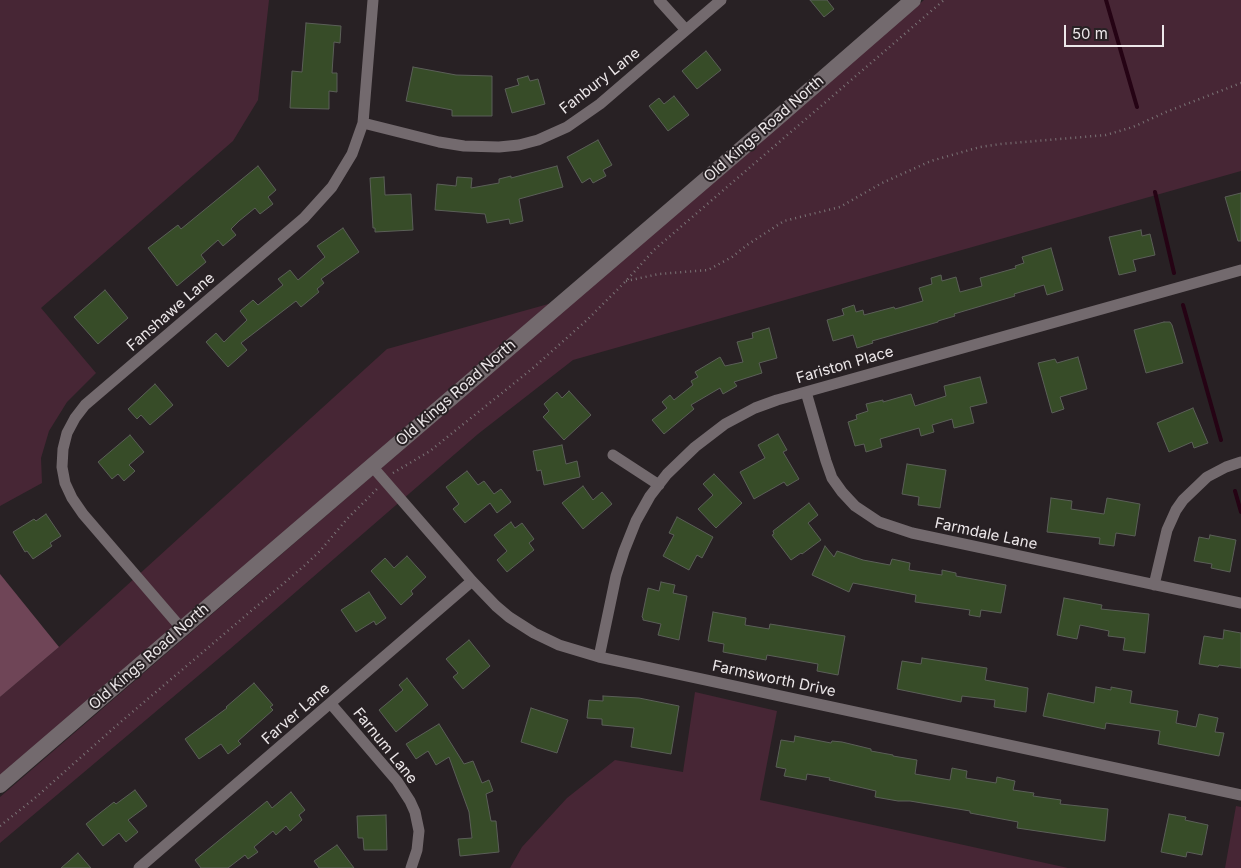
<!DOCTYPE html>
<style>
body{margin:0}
#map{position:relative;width:1241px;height:868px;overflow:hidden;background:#282124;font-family:Inter,sans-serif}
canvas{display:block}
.scale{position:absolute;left:1064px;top:25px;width:100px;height:22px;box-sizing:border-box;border:2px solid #ece7e9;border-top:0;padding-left:6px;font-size:15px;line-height:18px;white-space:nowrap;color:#ece7e9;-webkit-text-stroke:4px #282124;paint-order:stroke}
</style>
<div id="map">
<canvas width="1241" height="868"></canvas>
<div class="scale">50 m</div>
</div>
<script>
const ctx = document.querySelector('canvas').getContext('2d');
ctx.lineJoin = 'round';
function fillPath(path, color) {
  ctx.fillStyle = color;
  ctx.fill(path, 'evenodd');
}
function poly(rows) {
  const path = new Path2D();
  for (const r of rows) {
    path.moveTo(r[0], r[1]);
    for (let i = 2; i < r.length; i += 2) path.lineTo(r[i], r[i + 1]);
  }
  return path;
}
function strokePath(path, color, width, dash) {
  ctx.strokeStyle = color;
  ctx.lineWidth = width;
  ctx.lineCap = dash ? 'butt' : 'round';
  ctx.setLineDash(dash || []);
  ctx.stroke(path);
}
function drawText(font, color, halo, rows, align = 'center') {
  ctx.font = font + ' Inter,sans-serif';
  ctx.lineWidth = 4;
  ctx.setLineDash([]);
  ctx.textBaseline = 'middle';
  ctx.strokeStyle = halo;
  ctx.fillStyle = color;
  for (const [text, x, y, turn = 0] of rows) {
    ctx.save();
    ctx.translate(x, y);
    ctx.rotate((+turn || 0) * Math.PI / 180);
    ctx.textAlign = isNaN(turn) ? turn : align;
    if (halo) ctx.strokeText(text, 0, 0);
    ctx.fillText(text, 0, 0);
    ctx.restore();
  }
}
fillPath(poly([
 [0,0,269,0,258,100,233,141,41,308,96,373,67,402,49,431,41,458,42,483,0,506],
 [924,0,1241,0,1241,171,573,360,478,434,230,649,0,843,0,797],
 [552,303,0,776,0,697,59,647,387,349],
 [695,692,777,711,760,800,1068,868,510,868,522,847,567,798,615,760,683,772],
 [1236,806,1241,807,1241,868,1225,868]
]), '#472635');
fillPath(poly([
 [0,574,59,647,0,697]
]), '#6f4557');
strokePath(poly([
 [1106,0,1137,107],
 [1155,192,1174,273],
 [1183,305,1221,440],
 [1235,491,1241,512]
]), '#250314', 4);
const building = poly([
 [810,0,827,0,834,9,824,17,810,0],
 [306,23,341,26,340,43,334,42,332,73,337,73,337,92,329,91,329,109,290,108,292,71,302,72,306,23],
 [706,51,721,70,697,89,682,71,706,51],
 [413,67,456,75,492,76,492,116,452,116,452,110,406,101,413,67],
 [528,76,530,81,538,79,545,104,512,113,505,89,519,85,517,79,528,76],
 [674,96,689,115,668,131,649,106,659,98,664,104,674,96],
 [598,140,612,165,603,170,606,176,593,183,590,178,582,183,567,157,598,140],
 [258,166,276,190,268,197,273,204,260,214,255,208,239,221,231,229,236,235,223,246,218,240,201,255,206,262,177,286,148,248,178,225,181,229,258,166],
 [557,166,563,187,519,199,523,221,510,224,509,219,487,223,485,214,435,210,437,184,456,186,457,177,472,178,471,188,499,183,499,179,511,176,511,178,557,166],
 [384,177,385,195,411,194,413,230,375,232,375,228,373,228,370,178,384,177],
 [1241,193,1241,241,1238,241,1225,197,1241,193],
 [343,228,359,252,321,279,324,283,317,289,319,292,301,307,296,301,241,343,247,350,228,367,206,342,216,333,224,342,247,320,240,311,253,300,258,305,283,285,278,279,290,270,298,280,325,257,317,246,343,228],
 [1141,230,1142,236,1150,234,1155,255,1133,260,1136,271,1119,275,1109,237,1141,230],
 [1051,248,1063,290,1047,295,1044,285,1014,294,1015,296,954,314,955,316,938,321,938,322,872,341,873,343,857,348,853,335,833,341,827,320,844,315,842,309,854,305,856,312,863,310,864,315,894,307,895,309,923,301,919,288,932,284,931,278,941,275,942,281,956,277,960,292,982,286,980,278,1016,268,1015,266,1024,263,1022,257,1051,248],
 [105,290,128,318,98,344,74,317,105,290],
 [1164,322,1170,322,1172,325,1183,363,1146,373,1134,330,1164,322],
 [769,328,777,358,759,363,762,373,734,382,737,386,723,394,720,388,691,405,694,409,664,434,652,420,667,408,662,402,670,395,674,400,693,385,691,381,698,377,695,372,720,357,725,366,743,362,737,342,753,338,752,333,769,328],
 [1078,357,1087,389,1060,397,1064,409,1052,413,1038,363,1055,359,1057,363,1078,357],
 [980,377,987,403,970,407,974,423,954,428,952,419,932,425,934,432,921,436,919,428,880,439,882,447,866,452,864,444,855,446,848,422,857,419,856,415,868,411,866,404,883,400,883,402,911,394,915,406,946,396,944,386,980,377],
 [155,384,173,405,150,425,141,415,137,419,128,409,155,384],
 [569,391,591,415,564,440,543,417,549,411,544,404,557,392,562,398,569,391],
 [1193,408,1208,443,1194,448,1192,442,1169,452,1157,423,1193,408],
 [778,434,787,450,783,452,799,479,787,486,784,482,754,499,740,472,765,458,758,445,778,434],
 [130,435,144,452,129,465,135,471,124,481,118,474,112,479,98,462,130,435],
 [562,445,566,464,577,461,580,477,544,485,541,470,537,471,533,451,562,445],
 [907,464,946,470,940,508,918,505,919,497,902,494,907,464],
 [467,471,478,485,484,481,494,494,501,489,511,502,497,513,490,503,465,523,453,509,459,504,446,487,467,471],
 [714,474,742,503,716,528,698,509,713,495,703,484,714,474],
 [583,486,593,500,602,492,612,504,583,529,562,503,583,486],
 [1051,498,1072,501,1071,509,1104,514,1107,498,1140,504,1135,536,1116,533,1114,546,1099,544,1100,538,1047,532,1051,498],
 [809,503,818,515,808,523,821,540,802,554,801,553,791,560,772,535,774,534,773,531,809,503],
 [46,514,61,536,50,543,52,546,33,559,27,551,25,552,13,532,34,519,36,521,46,514],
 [677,517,713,537,702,558,697,555,689,570,663,556,674,535,669,533,677,517],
 [511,522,515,528,522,523,534,539,529,543,534,550,507,572,497,560,507,551,494,535,511,522],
 [1210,535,1236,540,1230,572,1211,568,1212,564,1194,561,1199,537,1209,539,1210,535],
 [825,546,834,557,837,551,863,560,890,565,892,559,910,563,909,570,942,575,942,570,956,573,956,576,1006,585,1001,613,981,610,980,617,969,615,970,610,915,602,916,595,853,583,849,592,812,575,825,546],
 [407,556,426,577,411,591,413,594,401,605,371,571,385,558,394,568,407,556],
 [661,582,675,585,673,593,687,596,679,640,658,635,661,624,643,620,643,618,642,617,648,588,659,591,661,582],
 [369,592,386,618,376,625,374,621,356,632,341,610,369,592],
 [1064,598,1102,605,1101,609,1149,614,1145,653,1123,650,1125,638,1108,636,1109,631,1080,625,1077,639,1057,635,1064,598],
 [713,612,746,618,745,625,769,629,770,624,845,636,838,675,817,671,818,664,767,655,766,660,723,652,724,644,708,641,713,612],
 [1224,630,1241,633,1241,668,1219,665,1218,667,1199,664,1204,636,1223,639,1224,630],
 [469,640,490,666,463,689,453,677,458,673,446,659,469,640],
 [922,658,987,668,985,680,1028,688,1026,712,994,707,995,700,962,696,961,702,897,689,902,661,921,664,922,658],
 [407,678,428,705,396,732,379,710,403,690,399,685,407,678],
 [254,683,273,705,270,707,273,710,238,741,241,744,228,754,221,744,199,759,185,739,227,708,226,707,254,683],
 [1096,687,1111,690,1111,687,1132,691,1130,703,1178,711,1176,723,1196,727,1199,714,1218,718,1215,732,1224,733,1219,756,1158,744,1160,731,1106,723,1105,729,1043,716,1048,693,1094,703,1096,687],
 [603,696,639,698,679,706,671,754,631,747,634,728,602,725,602,719,587,718,589,700,603,701,603,696],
 [531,708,568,720,557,753,521,742,531,708],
 [439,724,464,764,473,761,482,783,489,780,493,791,486,794,491,821,496,821,499,852,460,856,458,839,472,838,469,812,449,757,436,765,428,751,416,759,406,744,439,724],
 [795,736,831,743,832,741,842,742,871,749,871,751,893,755,893,756,917,760,915,774,950,780,952,768,967,771,966,778,996,783,997,777,1015,781,1013,790,1034,793,1033,796,1061,800,1060,804,1108,809,1105,841,1017,828,1018,822,970,813,970,811,910,801,898,801,875,797,876,791,829,780,830,778,807,774,806,780,784,776,786,769,776,767,781,740,794,742,795,736],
 [135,790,147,806,128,820,138,832,126,842,119,833,103,846,86,824,114,802,116,804,135,790],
 [291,792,305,810,299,815,302,820,290,831,286,826,276,835,273,831,254,847,258,852,248,859,245,855,228,868,201,868,195,860,267,801,272,808,291,792],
 [1169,814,1186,817,1185,820,1208,825,1202,855,1187,852,1186,857,1161,852,1169,814],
 [386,815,387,850,364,850,363,838,358,838,357,816,386,815],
 [337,845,354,868,319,868,314,861,337,845],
 [78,853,91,868,61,868,78,853]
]);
fillPath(building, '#374c28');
strokePath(building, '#5b5f58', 1);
strokePath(poly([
 [626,281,659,274,708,270,732,257,747,245,784,221,840,207,882,183,931,161,980,147,1001,144,1106,135,1133,127,1166,112,1241,83],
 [393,473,430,451,533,368,587,320,626,281,654,250,944,0],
 [0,826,35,798,116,726,304,566,320,551,347,519,377,489]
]), '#7b7577', 2.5, [1, 4]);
strokePath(poly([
 [659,0,686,30],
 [363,123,439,142,464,146,499,147,519,145,538,140,567,127,600,104,721,0],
 [806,392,826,461,832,478,842,492,855,506,879,522,912,533,1241,603],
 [613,455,659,485],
 [371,465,472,581,496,606,509,617,534,633,559,645,599,657,1241,795],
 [1154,585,1167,530,1176,510,1183,500,1207,477,1226,467,1241,462],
 [182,629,83,514,72,498,65,483,62,467,63,449,67,433,75,418,85,405,304,218,332,187,352,154,363,123,373,0],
 [599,657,616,576,624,551,636,521,650,496,667,474,695,447,725,424,755,408,777,400,1241,270],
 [331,704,397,781,410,801,415,812,419,831,417,850,411,868],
 [139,868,472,581]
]), '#736a6e', 11);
strokePath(poly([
 [0,785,774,121,913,0]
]), '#736a6e', 16);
drawText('15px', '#ece7e9', '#282124', [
 ["Fanbury Lane",600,81,-38],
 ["Old Kings Road North",764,129,-41],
 ["Fanshawe Lane",171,312,-41],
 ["Fariston Place",845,365,-16],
 ["Old Kings Road North",456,393,-41],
 ["Farmdale Lane",986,534,12],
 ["Old Kings Road North",149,657,-41],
 ["Farmsworth Drive",774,679,12],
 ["Farver Lane",296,714,-41],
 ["Farnum Lane",385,746,51]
]);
</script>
